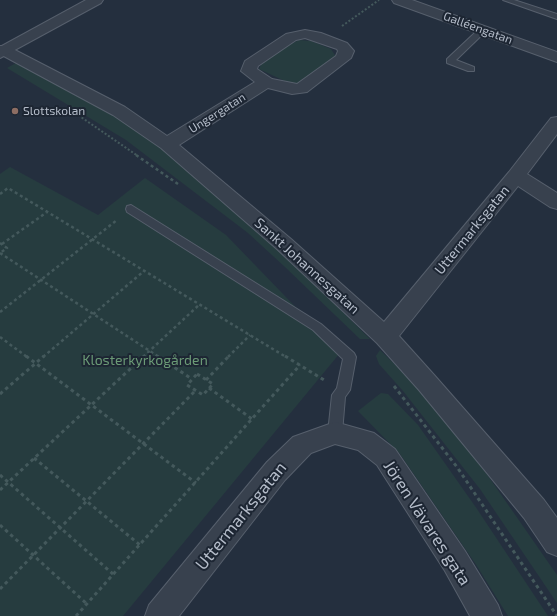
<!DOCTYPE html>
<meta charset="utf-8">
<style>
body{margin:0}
canvas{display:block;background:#242f3e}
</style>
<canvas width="557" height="616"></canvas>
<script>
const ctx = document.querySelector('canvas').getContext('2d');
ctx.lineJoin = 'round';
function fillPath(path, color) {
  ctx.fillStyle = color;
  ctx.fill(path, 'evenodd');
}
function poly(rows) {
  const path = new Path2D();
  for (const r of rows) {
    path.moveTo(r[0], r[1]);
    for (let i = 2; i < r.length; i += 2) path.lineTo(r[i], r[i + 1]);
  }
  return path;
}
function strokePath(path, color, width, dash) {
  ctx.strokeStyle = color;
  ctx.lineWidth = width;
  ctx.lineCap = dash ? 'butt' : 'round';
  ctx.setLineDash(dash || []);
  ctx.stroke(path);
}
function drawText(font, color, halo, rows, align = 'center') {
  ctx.font = font + ' "Exo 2",sans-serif';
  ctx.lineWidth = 4;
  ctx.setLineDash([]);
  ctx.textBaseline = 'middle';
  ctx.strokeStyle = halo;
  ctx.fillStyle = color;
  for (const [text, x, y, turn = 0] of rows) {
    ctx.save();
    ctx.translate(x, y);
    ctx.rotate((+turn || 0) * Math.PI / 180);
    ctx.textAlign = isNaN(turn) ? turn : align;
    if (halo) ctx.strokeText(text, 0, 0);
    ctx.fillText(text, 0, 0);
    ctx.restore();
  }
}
fillPath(poly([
 [299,40,311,41,331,49,336,57,301,83,291,84,259,69,262,63,283,48],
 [16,63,86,99,117,117,168,153,279,249,370,339,360,339,285,267,248,233,126,140,7,68],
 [10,167,98,215,145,178,226,235,340,353,123,616,0,616,0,174],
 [380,350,415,384,479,463,557,575,557,603,480,489,403,391,379,364,376,356],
 [381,393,388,394,418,425,477,509,548,616,508,616,475,563,400,454,358,411]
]), '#263c3f');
const service = poly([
 [503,0,514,0,557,14,557,19,503,0],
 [480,28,487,30,456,60,474,67,474,71,468,71,447,63,447,59,480,28],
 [131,205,321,324,354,353,356,357,350,390,345,397,342,433,340,437,335,439,330,437,328,433,332,395,337,388,343,359,313,330,127,212,126,209,127,206,131,205]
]);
const minor = poly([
 [392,0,412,0,557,52,557,62,394,3,392,0],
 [305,30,321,33,347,43,354,51,351,58,307,92,292,94,268,88,179,145,291,239,384,322,509,172,551,118,557,117,557,134,527,174,557,193,557,209,550,207,518,186,399,336,435,376,544,500,557,518,557,556,547,552,524,518,419,390,377,343,277,249,161,148,113,115,0,54,0,46,9,47,125,107,167,136,255,82,241,71,245,61,286,34,305,30],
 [305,38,337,49,338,51,336,56,297,84,272,79,257,69,258,66,296,40,305,38],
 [335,422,374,433,395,449,465,551,498,605,502,616,470,616,445,571,377,465,358,450,335,444,311,453,285,480,179,616,145,616,149,605,267,462,293,437,335,422]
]);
const tertiary = poly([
 [86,0,103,0,101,3,0,58,0,47,86,0]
]);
strokePath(service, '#565f6c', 2);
strokePath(minor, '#565f6c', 2);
strokePath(tertiary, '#565f6c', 2);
strokePath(poly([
 [342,26,379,0],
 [75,113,138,156]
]), '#44595c', 2, [2, 2]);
strokePath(poly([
 [136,155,178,184],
 [0,194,8,188,286,357],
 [0,243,7,248,0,253],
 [2,244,47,212],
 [0,253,159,357],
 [0,312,117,220],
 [0,337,27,357],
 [43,357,144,271],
 [143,357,200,304],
 [228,357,250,335]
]), '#44595c', 2.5, [3, 3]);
strokePath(poly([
 [26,356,196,483],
 [157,356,192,379],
 [285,356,324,380],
 [197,374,213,384,203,395,187,385,197,374],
 [206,380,229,356],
 [394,386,457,467,557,616],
 [209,388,252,419],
 [0,394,44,356],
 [34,458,140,545],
 [0,475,113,574],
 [0,490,144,356],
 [0,525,87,604],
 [0,589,196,390],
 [76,616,300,365]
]), '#44595c', 3, [3.5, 3.5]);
fillPath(service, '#38414e');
fillPath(minor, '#38414e');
fillPath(tertiary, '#38414e');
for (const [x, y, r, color] of [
 [15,111,4,"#8d6e63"]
]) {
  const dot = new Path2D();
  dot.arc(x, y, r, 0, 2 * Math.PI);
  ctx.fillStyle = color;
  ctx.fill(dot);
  strokePath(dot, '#1d2633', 1.5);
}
drawText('12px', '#b4bcc9', '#1d2633', [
 ["Galléengatan",478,28,20],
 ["Ungergatan",217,113,-32]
]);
drawText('12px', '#b4bcc9', '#1d2633', [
 ["Slottskolan",23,111]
], 'left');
drawText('14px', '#b4bcc9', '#1d2633', [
 ["Uttermarksgatan",472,230,-51],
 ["Sankt Johannesgatan",307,266,42]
]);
drawText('14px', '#6b9a76', '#1d2633', [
 ["Klosterkyrkogården",145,360]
]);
drawText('17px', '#b4bcc9', '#1d2633', [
 ["Uttermarksgatan",241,516,-51],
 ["Jören Vävares gata",427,523,57]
]);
</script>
